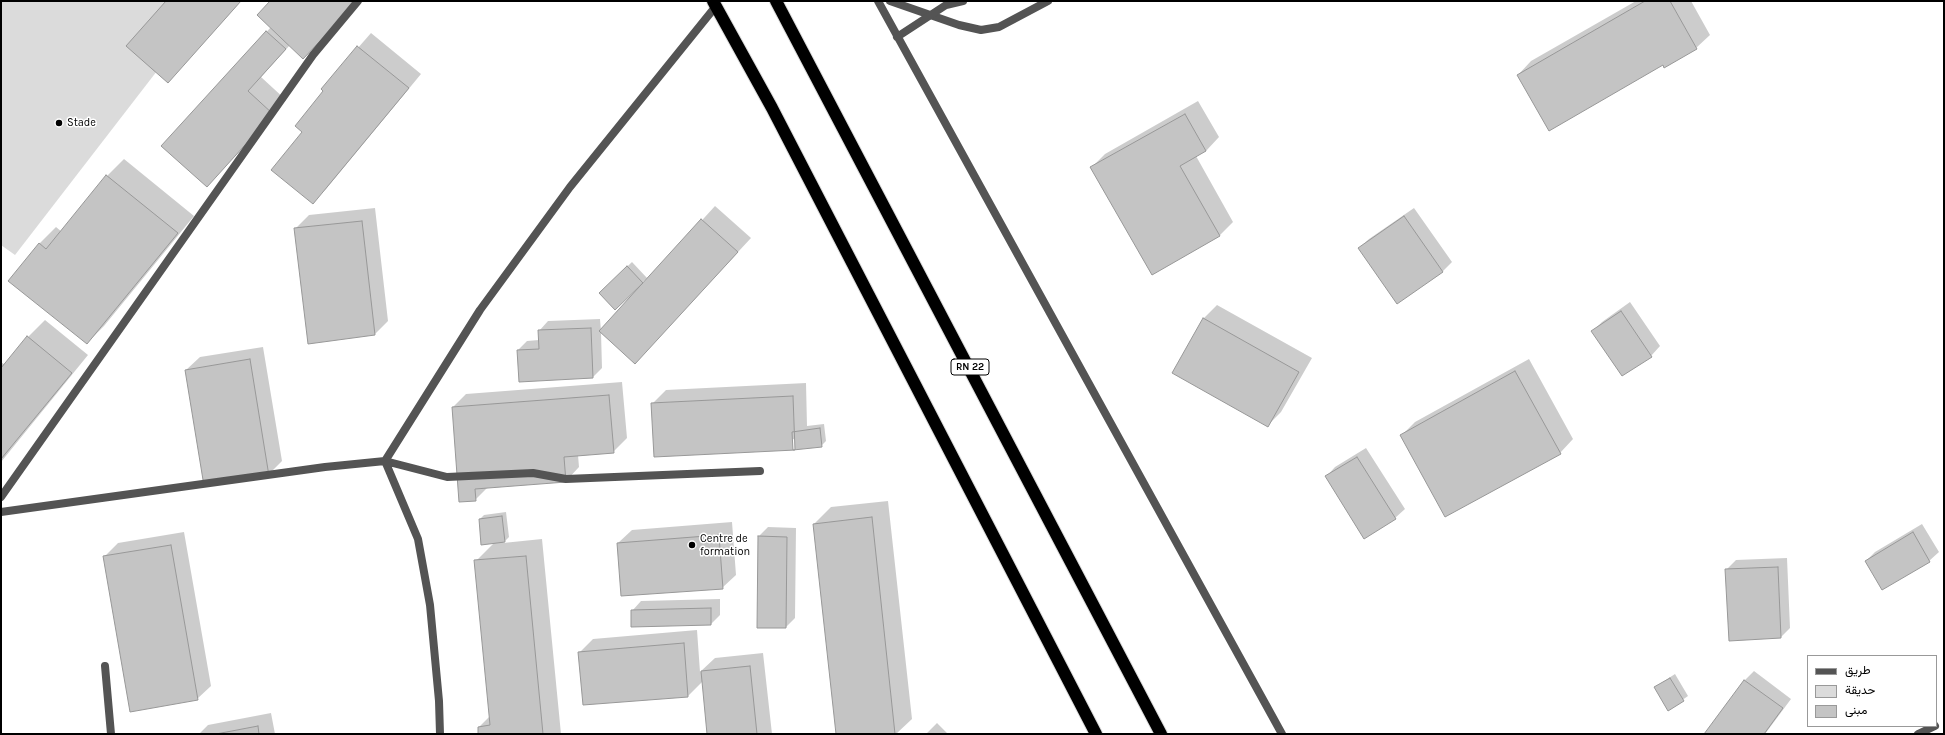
<!DOCTYPE html>
<meta charset="utf-8">
<style>
body{margin:0}
#map{position:relative;width:1945px;height:735px;overflow:hidden;background:#fff;font-family:Karla,Vazirmatn,sans-serif}
canvas{display:block}
.frame{position:absolute;inset:0;border:2px solid #000;pointer-events:none}
.legend{position:absolute;left:1807px;top:655px;width:130px;height:72px;box-sizing:border-box;background:#fff;border:1px solid #999;margin:0;padding:5px 7px;list-style:none;font-size:12px;color:#000}
.legend li{display:flex;align-items:center;gap:8px;height:20px}
.legend b{width:20px;border:1px solid #999}
</style>
<div id="map">
<canvas width="1945" height="735"></canvas>
<div class="frame"></div>
<ul class="legend">
<li><b style="height:5px;background:#545454"></b>طريق</li>
<li><b style="height:11px;background:#dbdbdb"></b>حديقة</li>
<li><b style="height:11px;background:#c4c4c4"></b>مبنى</li>
</ul>
</div>
<script>
const ctx = document.querySelector('canvas').getContext('2d');
ctx.lineJoin = 'round';
function fillPath(path, color) {
  ctx.fillStyle = color;
  ctx.fill(path, 'evenodd');
}
function poly(rows) {
  const path = new Path2D();
  for (const r of rows) {
    path.moveTo(r[0], r[1]);
    for (let i = 2; i < r.length; i += 2) path.lineTo(r[i], r[i + 1]);
  }
  return path;
}
function strokePath(path, color, width, dash) {
  ctx.strokeStyle = color;
  ctx.lineWidth = width;
  ctx.lineCap = dash ? 'butt' : 'round';
  ctx.setLineDash(dash || []);
  ctx.stroke(path);
}
function drawText(font, color, halo, rows, align = 'center') {
  ctx.font = font + ' Karla,sans-serif';
  ctx.lineWidth = 3;
  ctx.setLineDash([]);
  ctx.textBaseline = 'middle';
  ctx.strokeStyle = halo;
  ctx.fillStyle = color;
  for (const [text, x, y, turn = 0] of rows) {
    ctx.save();
    ctx.translate(x, y);
    ctx.rotate((+turn || 0) * Math.PI / 180);
    ctx.textAlign = isNaN(turn) ? turn : align;
    if (halo) ctx.strokeText(text, 0, 0);
    ctx.fillText(text, 0, 0);
    ctx.restore();
  }
}
fillPath(poly([
 [1,1,211,1,15,255,1,245]
]), '#dbdbdb');
fillPath(poly([
 [167,1,241,1,168,82],
 [272,1,290,45,261,77,286,100,220,172,163,146,271,27],
 [1636,1,1691,1,1710,35,1696,48,1664,64,1518,75,1531,61],
 [371,33,421,74,326,189,312,202,325,91,322,89],
 [1198,101,1219,137,1206,151,1196,156,1233,222,1219,236,1092,167,1105,154],
 [124,159,194,216,104,326,87,343,39,244,56,227,62,232,107,176],
 [715,206,751,238,635,363,601,332,602,368,593,377,518,350,527,341,539,340,539,331,548,321,600,319,601,331],
 [375,208,388,321,375,334,309,343,295,229,309,215],
 [1414,208,1452,262,1443,271,1397,303,1359,248,1369,239],
 [632,262,647,278,615,308,600,293],
 [1630,302,1660,346,1651,356,1622,375,1593,331,1602,322],
 [1217,305,1312,358,1281,412,1268,425,1203,319],
 [45,320,88,355,1,462,1,362,5,365,28,337],
 [263,347,282,461,268,475,186,370,200,357],
 [1529,359,1573,439,1560,453,1402,435,1415,422],
 [622,382,627,438,613,452,578,455,579,467,566,481,488,487,475,500,453,407,466,394],
 [806,383,807,426,824,424,826,441,821,446,652,404,666,390],
 [1366,448,1405,509,1395,518,1326,477,1335,467],
 [888,501,912,719,896,734,837,734,814,524,831,507],
 [506,512,509,537,503,543,542,539,561,734,479,734,479,727,490,716,476,561,494,543,480,519,484,515],
 [732,522,736,575,722,588,618,543,632,530],
 [1922,524,1939,552,1929,561,1866,561,1875,552],
 [768,527,796,528,795,618,786,627,759,536],
 [184,532,211,686,197,699,104,557,118,543],
 [1787,558,1790,628,1781,637,1726,570,1736,560],
 [720,599,720,615,711,624,632,611,641,601],
 [697,630,700,672,715,658,763,653,772,734,708,734,703,681,688,696,579,653,593,639],
 [1754,671,1791,699,1765,734,1705,734,1745,680],
 [1675,674,1688,696,1668,710,1655,687],
 [271,713,275,734,199,734,208,725],
 [937,723,948,734,926,734]
]), '#0003');
const building = poly([
 [166,1,241,1,168,83,126,46,166,1],
 [270,1,354,1,356,3,303,59,257,15,270,1],
 [1645,1,1670,1,1697,49,1664,68,1663,65,1549,131,1517,75,1645,1],
 [266,31,286,49,248,91,273,114,207,187,161,146,266,31],
 [357,46,409,88,313,204,271,170,302,132,295,126,323,91,321,89,357,46],
 [1185,114,1206,151,1180,166,1220,236,1152,275,1090,167,1185,114],
 [106,175,178,233,87,344,8,281,39,243,46,249,106,175],
 [1404,216,1443,272,1397,304,1358,248,1404,216],
 [701,219,738,252,635,364,599,331,701,219],
 [362,221,375,335,308,344,294,228,362,221],
 [627,266,643,283,615,310,599,293,627,266],
 [1621,311,1652,357,1622,376,1591,331,1621,311],
 [1203,318,1299,372,1268,427,1172,373,1203,318],
 [591,328,593,378,519,382,517,350,539,349,538,330,591,328],
 [27,336,72,373,1,459,1,368,27,336],
 [250,359,269,476,204,486,185,370,250,359],
 [1515,371,1561,454,1445,517,1400,435,1515,371],
 [609,395,614,453,564,457,566,482,475,489,476,501,459,502,452,407,609,395],
 [793,396,795,450,654,457,651,403,793,396],
 [820,428,822,447,793,450,792,432,820,428],
 [1357,457,1396,519,1364,539,1325,476,1357,457],
 [502,516,505,542,481,545,479,519,502,516],
 [872,517,895,734,836,734,813,524,872,517],
 [1913,532,1930,562,1882,590,1865,561,1913,532],
 [719,535,723,589,621,596,617,543,719,535],
 [758,536,787,537,786,628,757,628,758,536],
 [171,545,198,700,130,712,103,556,171,545],
 [526,556,543,734,478,734,478,727,490,725,474,560,526,556],
 [1778,567,1781,638,1729,641,1725,569,1778,567],
 [711,608,711,625,631,627,631,610,711,608],
 [684,643,688,697,583,705,578,652,684,643],
 [750,666,757,734,707,734,701,671,750,666],
 [1670,678,1684,701,1668,711,1654,687,1670,678],
 [1744,680,1783,708,1764,734,1704,734,1744,680],
 [258,726,259,734,216,734,258,726]
]);
fillPath(building, '#c4c4c4');
strokePath(building, '#989898', 1);
const highway = poly([
 [713,1,772,108,1096,734],
 [776,1,1161,734]
]);
strokePath(highway, '#dbdbdb', 14);
strokePath(poly([
 [890,1,959,25,981,30,999,27,1048,1]
]), '#545454', 8);
strokePath(poly([
 [878,1,1282,734],
 [716,6,570,187,480,310,385,461,447,477,533,473,566,479,760,471],
 [897,37,946,5,963,1],
 [1,497,313,55,358,1],
 [1,512,325,467,385,461,418,539,430,605,439,701,440,734],
 [105,666,111,734],
 [1918,734,1935,726]
]), '#545454', 8);
strokePath(highway, '#000', 12);
for (const [x, y, r, color] of [
 [59,123,4,"#000"],
 [692,545,4,"#000"]
]) {
  const dot = new Path2D();
  dot.arc(x, y, r, 0, 2 * Math.PI);
  ctx.fillStyle = color;
  ctx.fill(dot);
  strokePath(dot, '#fff', 1.5);
}
for (const [x, y, w] of [
 [970,367,38]
]) {
  const box = new Path2D();
  box.roundRect(x - w / 2, y - 8, w, 16, 3);
  ctx.fillStyle = '#fff';
  ctx.fill(box);
  strokePath(box, '#000', 1);
}
drawText('bold 10px', '#000', null, [
 ["RN 22",970,367]
]);
drawText('11px', '#000', '#fff', [
 ["Stade",67,123],
 ["Centre de",700,539],
 ["formation",700,552]
], 'left');
</script>
